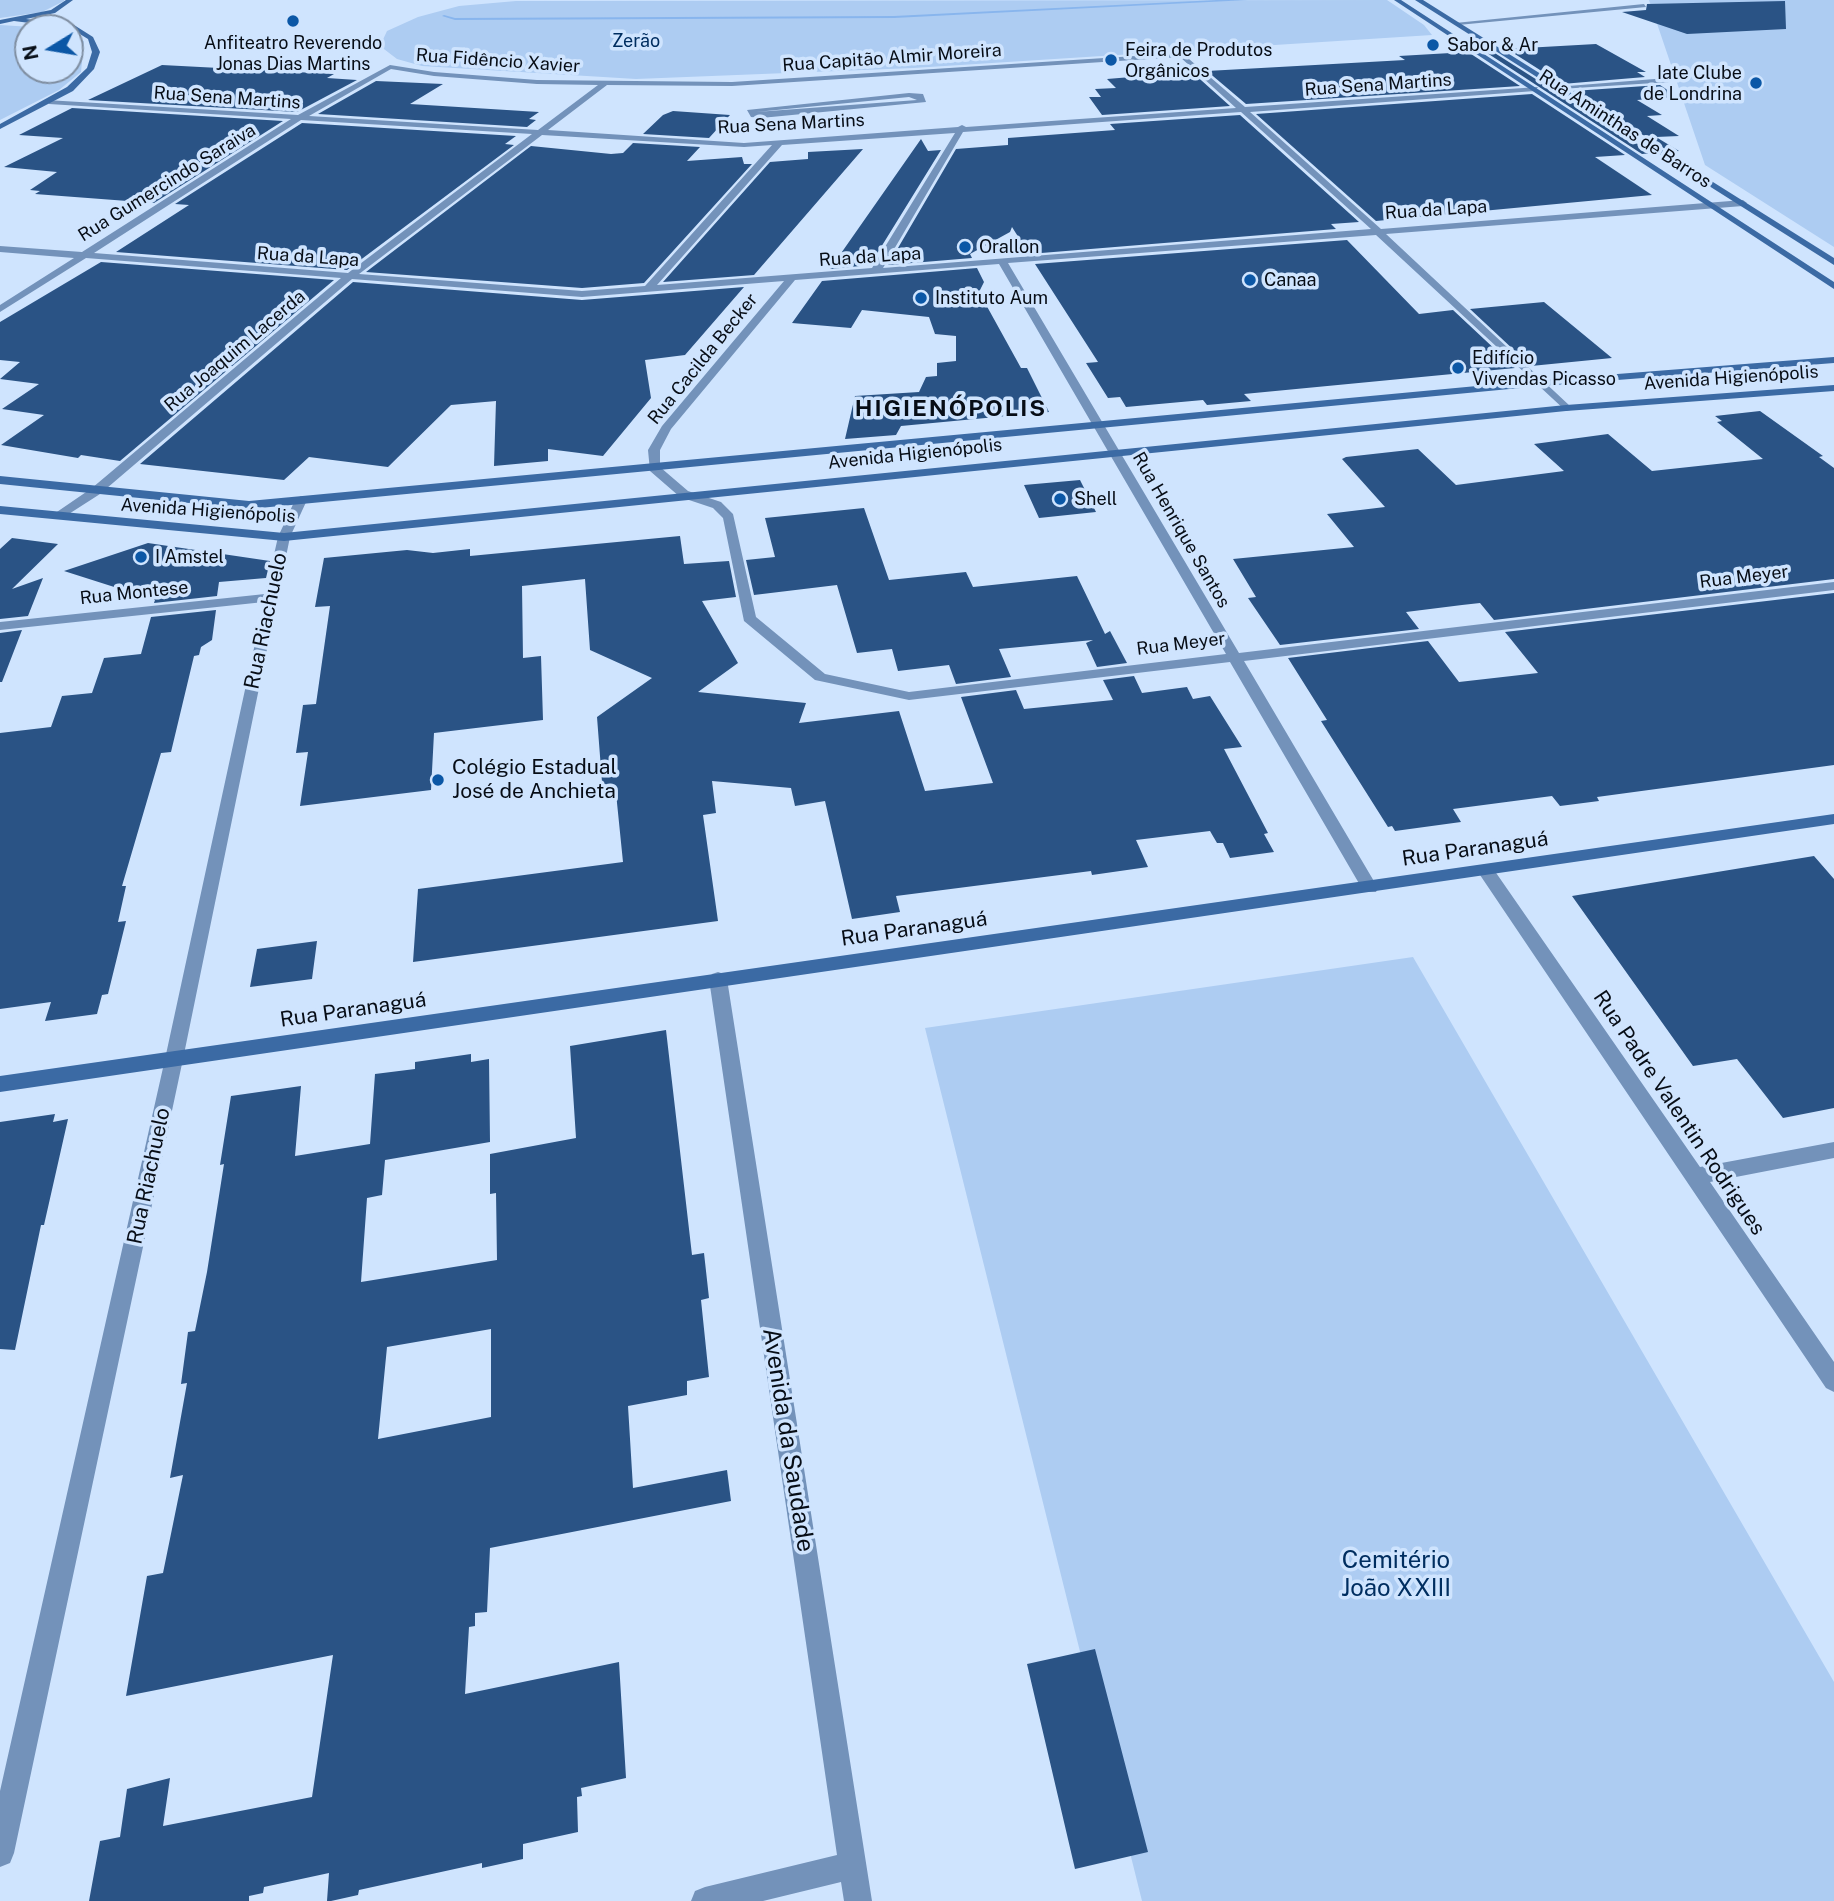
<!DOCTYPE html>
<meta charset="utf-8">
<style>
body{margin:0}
#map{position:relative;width:1834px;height:1901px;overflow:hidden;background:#cfe4fe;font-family:"Public Sans",sans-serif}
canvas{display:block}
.north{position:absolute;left:14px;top:14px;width:70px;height:70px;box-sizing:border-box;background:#cfe4fe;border:2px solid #7f8ea1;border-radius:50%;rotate:259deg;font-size:19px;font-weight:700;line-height:28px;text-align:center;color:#070d16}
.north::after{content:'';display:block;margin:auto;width:24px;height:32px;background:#0b57a6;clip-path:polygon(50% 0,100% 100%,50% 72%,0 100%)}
</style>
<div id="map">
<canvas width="1834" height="1901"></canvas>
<div class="north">N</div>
</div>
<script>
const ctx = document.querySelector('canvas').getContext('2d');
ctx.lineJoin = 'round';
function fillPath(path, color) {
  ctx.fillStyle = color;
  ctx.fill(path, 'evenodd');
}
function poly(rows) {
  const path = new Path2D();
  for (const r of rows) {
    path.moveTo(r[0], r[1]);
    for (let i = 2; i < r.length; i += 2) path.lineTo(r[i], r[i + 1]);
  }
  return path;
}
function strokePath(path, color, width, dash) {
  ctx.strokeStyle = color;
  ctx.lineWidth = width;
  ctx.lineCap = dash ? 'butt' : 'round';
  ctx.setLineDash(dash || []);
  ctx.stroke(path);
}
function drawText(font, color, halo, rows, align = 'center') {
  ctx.font = font + ' "Public Sans",sans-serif';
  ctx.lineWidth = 7;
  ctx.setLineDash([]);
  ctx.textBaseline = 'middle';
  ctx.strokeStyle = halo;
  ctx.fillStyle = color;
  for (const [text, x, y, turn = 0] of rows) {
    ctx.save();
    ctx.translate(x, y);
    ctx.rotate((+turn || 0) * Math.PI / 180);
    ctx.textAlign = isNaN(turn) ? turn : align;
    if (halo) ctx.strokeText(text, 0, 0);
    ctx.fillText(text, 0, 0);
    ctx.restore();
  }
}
fillPath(poly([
 [0,0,64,0,64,1,42,12,0,18],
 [1387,0,1424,25,1432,35,913,68,636,79,422,66,397,59,380,46,387,31,418,17,459,6,516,1],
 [1649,0,1834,0,1834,247,1705,165],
 [0,25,48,28,28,28,28,70,70,70,70,36,84,41,81,72,59,90,0,120],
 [1413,957,1834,1682,1834,1901,1142,1901,925,1028]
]), '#adccf2');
fillPath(poly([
 [1217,0,1248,0,894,18,455,20,442,16,444,15,455,18,894,16,1217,0]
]), '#88b5ed');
fillPath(poly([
 [1785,1,1786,29,1687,34,1622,12,1646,10,1647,4],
 [1596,44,1646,72,1637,72,1645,77,1562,84,1507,49],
 [1490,50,1652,153,1642,154,1484,51],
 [1468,52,1520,86,1246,104,1207,71,1405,60,1399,56],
 [162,65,334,74,327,78,357,80,297,112,88,100],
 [1192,72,1230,106,1102,115,1089,97,1101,97,1095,89,1116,88,1107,79],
 [376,81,443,84,410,104,539,112,529,119,536,120,527,127,318,114],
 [1660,85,1678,97,1637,100,1662,115,1647,116,1679,136,1656,137,1679,151,1670,152,1573,91],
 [1532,94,1625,155,1595,157,1652,195,1376,221,1256,114],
 [72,108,283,121,154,203,35,194,40,191,30,190,57,172,4,167,63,138,19,135],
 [673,111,730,115,709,138,643,134,663,115],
 [1240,115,1359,222,1331,224,1336,229,1029,254,1012,227,1010,232,970,254,972,258,888,265,956,149,1008,145,1008,138,1115,130,1110,124],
 [302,123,516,136,505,144,514,145,347,270,116,252,189,205,175,204],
 [921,139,928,151,941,150,870,265,830,269],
 [633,143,700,147,687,161,742,157,744,164,752,164,644,283,582,288,366,272,531,146,611,154,623,153],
 [863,149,754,275,663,282,770,162,808,159,808,152],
 [1347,240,1419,314,1453,310,1515,368,1244,394,1251,401,1207,405,1203,400,1126,407,1120,397,1108,398,1086,363,1098,362,1035,264],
 [101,262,334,280,120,461,81,455,78,458,1,445,44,415,2,409,39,384,0,379,20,362,0,360,0,322],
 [977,268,984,282,979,292,1021,368,1027,368,1049,412,901,426,896,435,845,439,855,396,919,392,926,377,937,376,937,363,956,361,956,336,935,334,929,317,862,310,851,328,792,323,822,281],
 [353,282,582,300,744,287,685,355,645,360,651,398,603,456,548,449,548,461,494,466,496,401,451,405,388,467,309,457,284,480,140,464],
 [1544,302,1612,358,1531,366,1470,309],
 [1760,411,1823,456,1819,457,1834,468,1834,579,1494,620,1480,603,1462,605,1406,612,1419,629,1280,645,1248,598,1256,597,1233,559,1354,547,1327,514,1385,507,1342,459,1346,457,1418,449,1456,485,1564,471,1534,444,1608,434,1652,471,1763,459,1717,422,1722,421,1715,416],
 [1080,480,1096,512,1039,518,1024,485],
 [864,508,889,580,966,572,973,587,1077,576,1105,634,1110,631,1127,663,1097,667,1086,643,1093,640,999,649,1011,677,956,684,949,665,898,671,892,649,857,653,837,585,754,595,746,560,775,557,765,518],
 [680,536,684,564,729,561,736,597,702,601,738,663,698,692,806,703,799,723,899,711,925,791,993,783,961,697,1016,690,1024,709,1113,700,1103,680,1134,676,1142,693,1187,687,1193,699,1210,696,1242,747,1224,749,1268,833,1264,834,1274,852,1230,858,1223,843,1217,843,1210,831,1136,840,1148,867,1092,875,1091,871,896,896,900,912,852,919,825,801,795,806,791,788,712,781,716,813,703,815,718,921,413,962,418,889,623,862,616,793,603,795,597,717,652,678,590,650,585,579,522,586,523,658,541,656,543,720,434,733,431,790,300,806,308,752,296,753,303,705,316,704,330,606,315,607,324,558,407,550,433,553,470,549,470,556],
 [12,538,58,544,12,589,43,578,28,616,0,619,0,549],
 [148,543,270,561,266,578,219,582,217,596,154,603,155,600,64,571],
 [1834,593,1834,765,1597,797,1599,801,1560,806,1552,796,1453,809,1461,822,1395,831,1392,826,1388,827,1321,721,1327,720,1288,658,1428,641,1459,682,1538,673,1505,632],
 [216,610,212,640,201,647,199,655,194,656,171,752,161,753,122,886,126,886,118,922,126,921,108,994,102,995,97,1014,45,1021,51,1002,0,1009,0,733,51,727,62,696,92,693,104,658,141,654,151,617],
 [22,630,2,682,0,682,0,633],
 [1814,856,1834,879,1834,1108,1783,1118,1737,1059,1693,1066,1572,896],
 [317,941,312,979,250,987,257,949],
 [666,1030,692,1255,704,1253,709,1298,701,1300,709,1377,687,1381,687,1395,628,1406,633,1488,727,1470,731,1501,490,1548,487,1612,475,1613,475,1626,469,1627,465,1694,619,1662,626,1778,581,1788,582,1796,577,1797,578,1832,523,1844,523,1859,482,1868,482,1863,359,1890,358,1895,331,1901,327,1901,329,1873,264,1887,263,1893,249,1896,249,1901,89,1901,100,1841,120,1837,127,1789,170,1778,163,1826,312,1797,333,1655,126,1696,147,1576,163,1573,183,1475,170,1478,187,1383,181,1384,188,1332,195,1331,207,1272,224,1164,220,1165,231,1096,301,1086,295,1156,370,1144,375,1074,415,1069,415,1062,471,1054,471,1062,489,1059,490,1142,385,1160,382,1195,367,1198,361,1282,497,1260,496,1193,490,1194,490,1154,576,1138,570,1046],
 [491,1329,491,1417,378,1439,387,1347],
 [55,1114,53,1122,68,1119,44,1225,41,1225,15,1350,0,1349,0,1122],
 [1095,1649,1148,1852,1075,1869,1027,1664]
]), '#2a5385');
fillPath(poly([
 [1644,4,1646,7,1458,25,1455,23,1644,4],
 [1182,53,1245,107,1538,87,1535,91,1250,112,1381,229,1743,200,1747,203,1743,206,1386,234,1570,406,1570,410,1566,411,1376,235,1008,263,1239,653,1834,582,1834,590,1244,661,1378,888,1376,892,1364,892,1230,662,909,700,815,680,744,621,723,518,713,508,680,497,650,471,648,450,662,426,784,281,582,297,352,279,100,494,61,519,51,516,92,488,341,278,86,258,0,312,0,305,74,258,0,252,0,246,82,252,291,119,49,104,46,100,298,115,390,65,434,72,537,80,732,82,1182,53],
 [1180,57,1236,108,966,127,962,125,958,127,744,143,548,130,607,85,732,86,1180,57],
 [391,69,434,76,537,84,598,85,538,130,309,116,391,69],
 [1241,112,1371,229,883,268,963,132,1241,112],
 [301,120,532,134,348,273,94,253,301,120],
 [955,133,872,268,657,285,782,145,955,133],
 [542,135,744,147,772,145,645,286,582,291,359,274,542,135],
 [999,264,1226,654,909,692,825,674,756,617,733,514,721,502,688,491,660,467,660,450,671,429,795,280,999,264],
 [1667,78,1670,82,1560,89,1556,87,1667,78],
 [909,93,923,94,926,102,761,118,751,117,747,110,909,93],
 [909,97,917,100,756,112,909,97],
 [301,496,307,500,290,537,183,1059,14,1853,10,1863,0,1867,0,1791,165,1059,264,602,0,630,0,622,265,594,278,537,295,500,301,496],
 [1486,865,1492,867,1700,1167,1834,1142,1834,1158,1710,1182,1834,1362,1834,1392,1826,1388,1480,875,1478,871,1480,867,1486,865],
 [718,972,724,974,727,979,872,1901,844,1901,841,1882,763,1901,691,1901,695,1891,705,1887,837,1855,709,979,712,974,718,972]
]), '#7392ba');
fillPath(poly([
 [66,0,73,0,55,13,26,19,74,25,93,37,100,52,94,69,73,91,0,129,0,124,67,87,87,68,92,52,88,39,70,28,14,21,0,24,0,20,51,10,66,0],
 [1394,0,1401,0,1834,282,1834,289,1394,0],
 [1415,0,1423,0,1834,258,1834,265,1415,0],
 [1834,357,1834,363,1541,386,249,509,0,484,0,476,249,501,1541,380,1834,357],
 [1834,385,1834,391,1566,411,284,541,0,514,0,506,284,533,1566,405,1834,385],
 [1834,814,1834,824,0,1092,0,1076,1834,814]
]), '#3b6aa4');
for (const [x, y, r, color] of [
 [293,21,7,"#0b57a6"],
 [1433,45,7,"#0b57a6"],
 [1111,60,7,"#0b57a6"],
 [1756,83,7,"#0b57a6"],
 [965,247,7,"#0b57a6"],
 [1250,280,7,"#0b57a6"],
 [921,298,7,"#0b57a6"],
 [1458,368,7,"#0b57a6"],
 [1060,499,7,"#0b57a6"],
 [141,557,7,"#0b57a6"],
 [438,780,7,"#0b57a6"]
]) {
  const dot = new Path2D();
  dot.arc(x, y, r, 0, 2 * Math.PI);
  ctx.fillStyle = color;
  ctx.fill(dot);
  strokePath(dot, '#cfe4fe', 2.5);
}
drawText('18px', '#002e60', '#cfe4fe', [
 ["Zerão",636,41]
]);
drawText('18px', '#070d16', '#cfe4fe', [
 ["Anfiteatro Reverendo",293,43,"center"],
 ["Jonas Dias Martins",293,64,"center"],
 ["Sabor & Ar",1447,45],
 ["Feira de Produtos",1125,50],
 ["Orgânicos",1125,71],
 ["Iate Clube",1742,73,"right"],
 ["de Londrina",1742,94,"right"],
 ["Orallon",979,247],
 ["Canaa",1264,280],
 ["Instituto Aum",935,298],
 ["Edifício",1472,358],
 ["Vivendas Picasso",1472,379],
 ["Shell",1074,499],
 ["I Amstel",155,557]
], 'left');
drawText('18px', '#070d16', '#cfe4fe', [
 ["Rua Capitão Almir Moreira",892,58,-4],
 ["Rua Fidêncio Xavier",498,61,4],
 ["Rua Sena Martins",1378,85,-4],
 ["Rua Sena Martins",227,98,4],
 ["Rua Sena Martins",791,124,-3],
 ["Rua Aminthas de Barros",1625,129,33],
 ["Rua Gumercindo Saraiva",167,183,-32],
 ["Rua da Lapa",1436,210,-4],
 ["Rua da Lapa",308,257,4],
 ["Rua da Lapa",870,257,-4],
 ["Rua Joaquim Lacerda",235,351,-40],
 ["Rua Cacilda Becker",703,359,-51],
 ["Avenida Higienópolis",1731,378,-4],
 ["Avenida Higienópolis",915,454,-6],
 ["Avenida Higienópolis",208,511,4],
 ["Rua Henrique Santos",1181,530,60],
 ["Rua Meyer",1744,577,-7],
 ["Rua Montese",134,593,-6],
 ["Rua Meyer",1181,644,-7]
]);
drawText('21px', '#070d16', '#cfe4fe', [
 ["Rua Riachuelo",266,621,-78],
 ["Rua Paranaguá",1475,849,-8],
 ["Rua Paranaguá",914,929,-8],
 ["Rua Paranaguá",353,1010,-8],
 ["Rua Padre Valentin Rodrigues",1679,1113,56],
 ["Rua Riachuelo",149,1176,-78]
]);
drawText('21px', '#070d16', '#cfe4fe', [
 ["Colégio Estadual",452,768],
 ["José de Anchieta",452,792]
], 'left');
ctx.letterSpacing = '2px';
drawText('bold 23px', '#070d16', '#cfe4fe', [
 ["HIGIENÓPOLIS",951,409]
]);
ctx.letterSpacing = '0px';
drawText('24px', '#070d16', '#cfe4fe', [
 ["Avenida da Saudade",788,1440,81]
]);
drawText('24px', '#002e60', '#cfe4fe', [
 ["Cemitério",1396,1561],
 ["João XXIII",1396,1589]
]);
</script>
